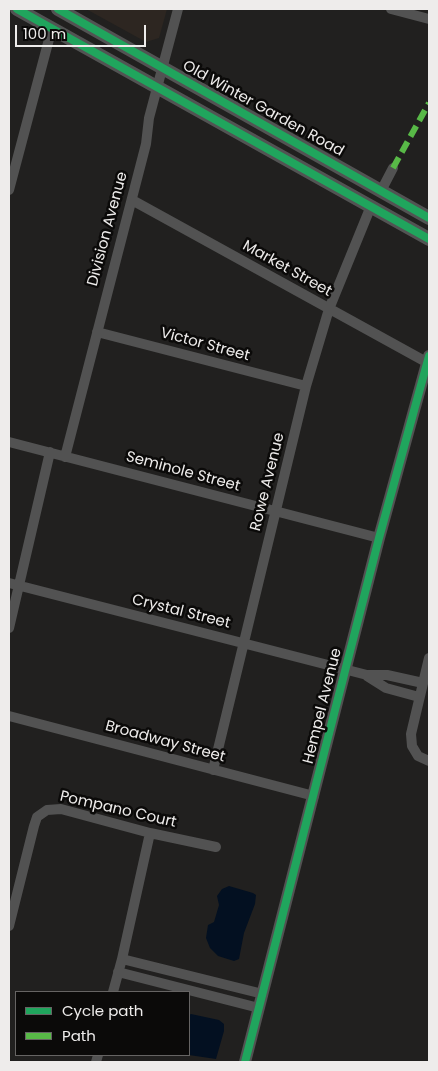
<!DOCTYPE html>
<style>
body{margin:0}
#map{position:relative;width:438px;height:1071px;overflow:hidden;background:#21201f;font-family:Poppins,sans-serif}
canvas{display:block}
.frame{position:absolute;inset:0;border:10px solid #eeeceb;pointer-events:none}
.legend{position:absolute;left:15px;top:991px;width:175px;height:65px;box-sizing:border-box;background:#0b0a09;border:1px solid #666463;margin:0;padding:6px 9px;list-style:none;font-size:15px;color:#eeeceb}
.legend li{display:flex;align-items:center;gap:10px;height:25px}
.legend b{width:25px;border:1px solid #666463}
.scale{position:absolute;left:15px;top:25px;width:131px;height:22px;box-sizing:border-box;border:2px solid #eeeceb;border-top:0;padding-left:6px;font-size:15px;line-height:18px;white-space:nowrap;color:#eeeceb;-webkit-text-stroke:4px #0b0a09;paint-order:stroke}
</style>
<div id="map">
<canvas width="438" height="1071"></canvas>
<div class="frame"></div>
<ul class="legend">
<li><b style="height:6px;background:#20a55d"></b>Cycle path</li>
<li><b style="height:6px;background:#58b947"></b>Path</li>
</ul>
<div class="scale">100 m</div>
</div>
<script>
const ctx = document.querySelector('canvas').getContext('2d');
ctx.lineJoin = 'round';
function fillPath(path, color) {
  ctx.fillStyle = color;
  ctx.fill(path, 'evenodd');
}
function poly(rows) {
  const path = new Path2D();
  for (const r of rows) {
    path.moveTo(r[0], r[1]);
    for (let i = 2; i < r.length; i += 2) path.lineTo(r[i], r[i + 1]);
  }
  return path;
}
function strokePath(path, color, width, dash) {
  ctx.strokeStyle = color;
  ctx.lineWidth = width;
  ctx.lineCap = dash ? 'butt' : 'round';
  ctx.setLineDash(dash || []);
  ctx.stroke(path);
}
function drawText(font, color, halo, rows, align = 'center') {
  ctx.font = font + ' Poppins,sans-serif';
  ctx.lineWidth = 5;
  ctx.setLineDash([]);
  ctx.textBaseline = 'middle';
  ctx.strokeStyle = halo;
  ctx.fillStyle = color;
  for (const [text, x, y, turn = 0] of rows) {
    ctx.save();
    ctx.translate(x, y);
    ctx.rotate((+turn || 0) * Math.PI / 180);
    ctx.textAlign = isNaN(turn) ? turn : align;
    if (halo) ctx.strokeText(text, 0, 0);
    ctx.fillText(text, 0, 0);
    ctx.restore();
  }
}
fillPath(poly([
 [86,9,167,9,159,38,146,42]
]), '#2d2621');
fillPath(poly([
 [229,886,253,893,256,895,255,904,244,933,239,959,234,961,218,956,210,948,206,938,208,925,214,922,219,905,217,896,222,889],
 [191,1014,219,1020,224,1024,224,1031,216,1059,189,1055,189,1015]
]), '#031021');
strokePath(poly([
 [391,9,429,19],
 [9,190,52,28],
 [381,191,393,168],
 [132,200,428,363],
 [97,332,306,386],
 [9,442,379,538],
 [65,457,146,144,149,118,178,9],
 [9,583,367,675,387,675,423,683],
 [9,628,50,452],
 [429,658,411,734,412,746,418,756,429,761],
 [367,676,386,688,419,697],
 [9,716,314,796],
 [213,770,306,386,329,309,371,206],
 [9,926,34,826,37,817,47,810,61,809,150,833,216,847],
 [122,959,263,994],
 [118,972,259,1008],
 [113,992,122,959,150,833],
 [96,1062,98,1055]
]), '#525252', 10);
strokePath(poly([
 [245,1062,379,538,429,356]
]), '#525252', 12);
strokePath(poly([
 [17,9,429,239],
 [58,9,429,218]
]), '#525353', 14);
strokePath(poly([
 [393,168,429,103]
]), '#58b947', 6, [12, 6]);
strokePath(poly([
 [17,9,429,239],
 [58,9,429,218],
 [245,1062,379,538,429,356]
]), '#20a55d', 8);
drawText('15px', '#eeeceb', '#0b0a09', [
 ["Old Winter Garden Road",263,109,29],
 ["Division Avenue",108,229,-75],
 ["Market Street",287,269,29],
 ["Victor Street",205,345,15],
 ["Seminole Street",183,472,15],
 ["Rowe Avenue",268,482,-76],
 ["Crystal Street",181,612,14],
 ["Hempel Avenue",323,706,-76],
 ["Broadway Street",165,742,15],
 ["Pompano Court",118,810,13]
]);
</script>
